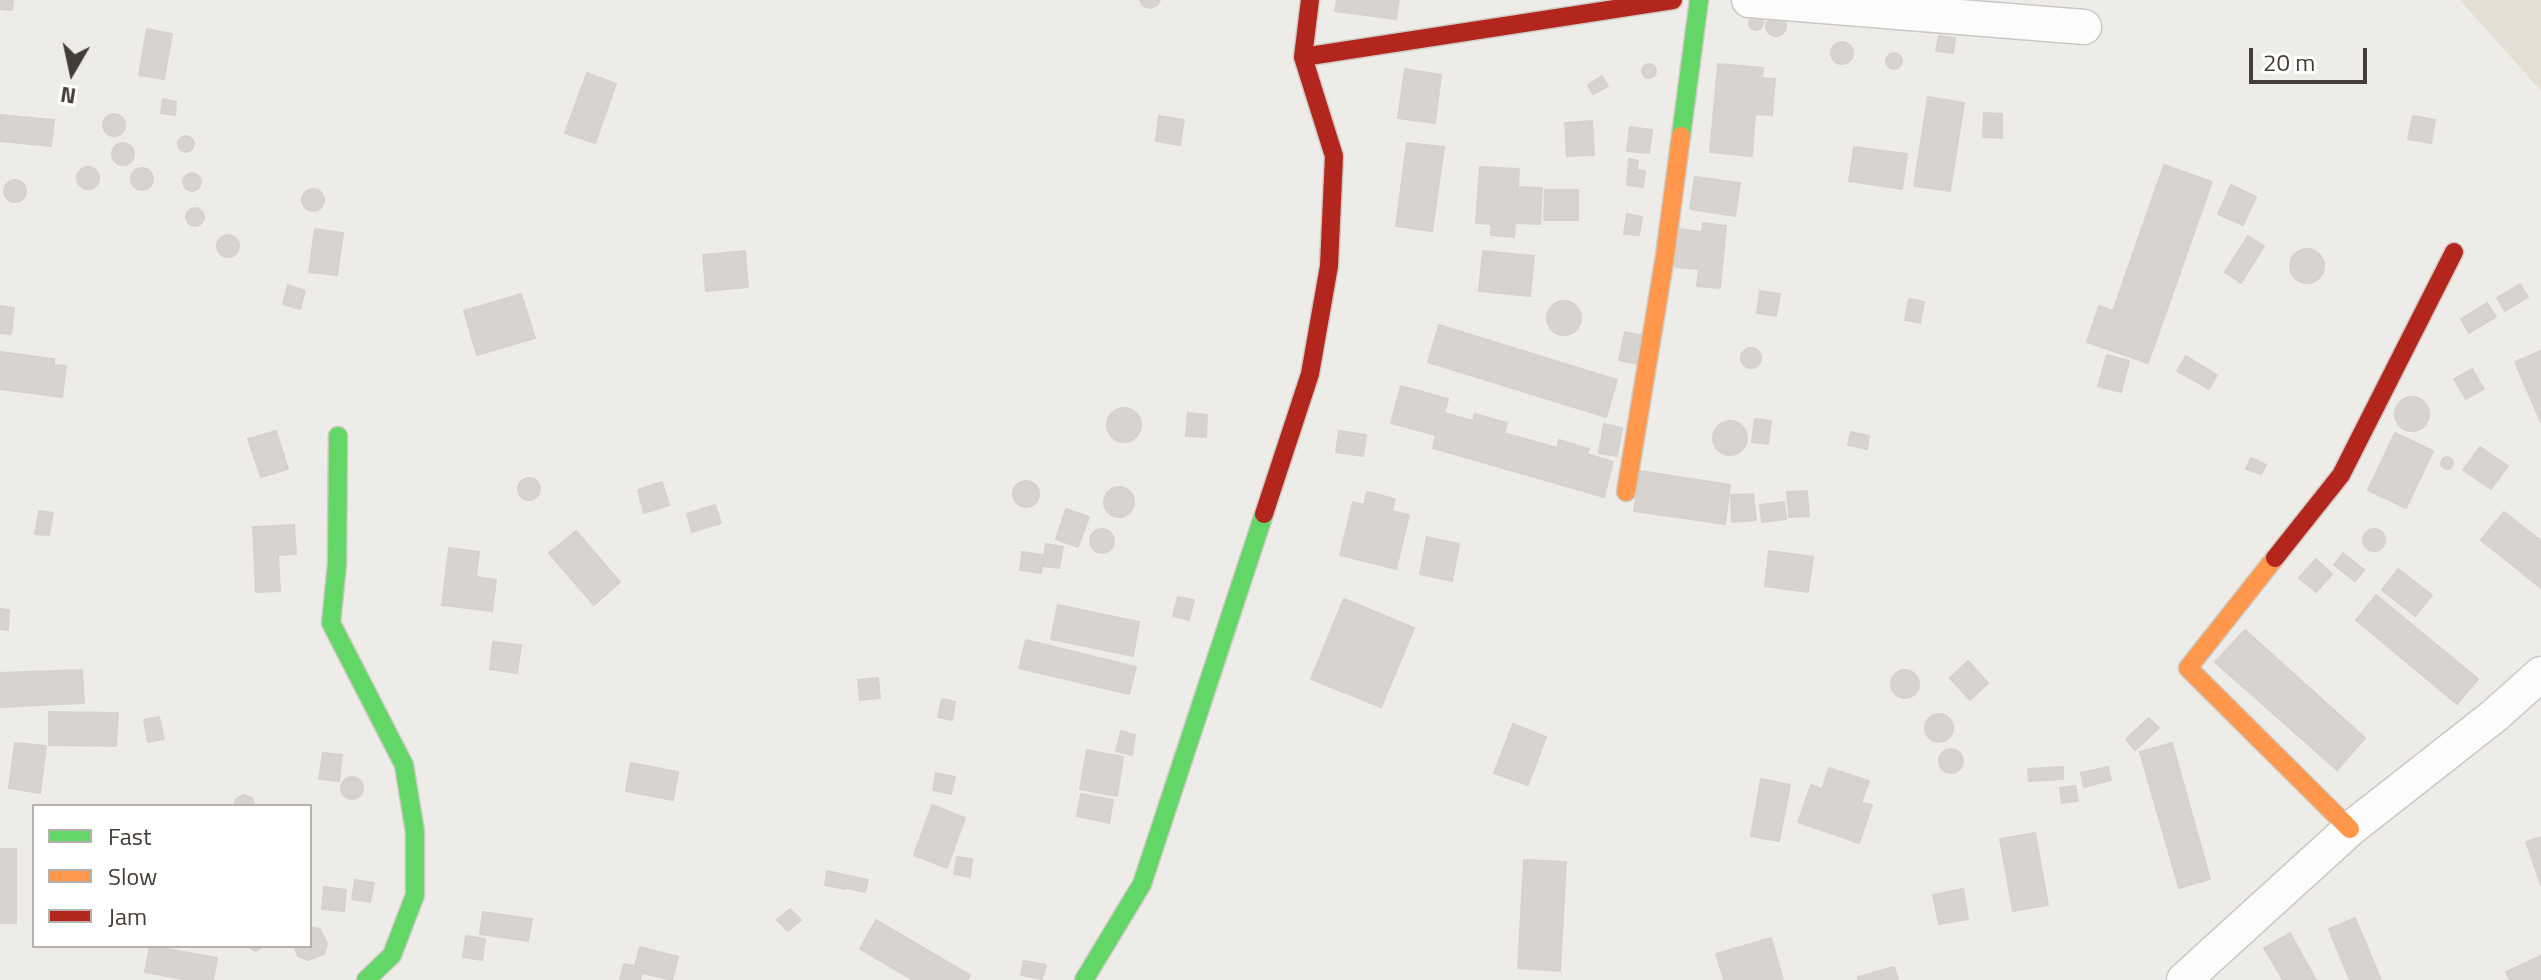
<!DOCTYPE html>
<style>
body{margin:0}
#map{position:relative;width:2541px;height:980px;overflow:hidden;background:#eeece9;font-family:"Titillium Web",sans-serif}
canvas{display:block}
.legend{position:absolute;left:32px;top:804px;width:280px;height:144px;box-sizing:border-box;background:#fff;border:2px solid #b4b1af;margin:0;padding:10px 14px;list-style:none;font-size:24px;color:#443c36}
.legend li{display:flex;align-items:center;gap:16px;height:40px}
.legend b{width:40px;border:2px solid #b4b1af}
.north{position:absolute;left:32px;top:32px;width:80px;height:80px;-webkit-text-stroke:6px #fff;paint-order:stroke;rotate:189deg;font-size:22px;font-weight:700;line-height:32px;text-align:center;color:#443c36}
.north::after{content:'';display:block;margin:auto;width:28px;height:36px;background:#443c36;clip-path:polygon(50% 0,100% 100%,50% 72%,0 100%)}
.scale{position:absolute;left:2249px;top:48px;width:118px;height:36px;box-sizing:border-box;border:4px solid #443c36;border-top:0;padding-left:10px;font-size:24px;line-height:28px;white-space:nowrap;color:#443c36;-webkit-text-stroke:6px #fff;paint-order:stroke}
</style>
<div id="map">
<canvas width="2541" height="980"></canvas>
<ul class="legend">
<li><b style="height:10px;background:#63d668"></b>Fast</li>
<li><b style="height:10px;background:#ff974d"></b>Slow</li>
<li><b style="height:10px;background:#b3261e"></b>Jam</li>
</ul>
<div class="north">N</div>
<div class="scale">20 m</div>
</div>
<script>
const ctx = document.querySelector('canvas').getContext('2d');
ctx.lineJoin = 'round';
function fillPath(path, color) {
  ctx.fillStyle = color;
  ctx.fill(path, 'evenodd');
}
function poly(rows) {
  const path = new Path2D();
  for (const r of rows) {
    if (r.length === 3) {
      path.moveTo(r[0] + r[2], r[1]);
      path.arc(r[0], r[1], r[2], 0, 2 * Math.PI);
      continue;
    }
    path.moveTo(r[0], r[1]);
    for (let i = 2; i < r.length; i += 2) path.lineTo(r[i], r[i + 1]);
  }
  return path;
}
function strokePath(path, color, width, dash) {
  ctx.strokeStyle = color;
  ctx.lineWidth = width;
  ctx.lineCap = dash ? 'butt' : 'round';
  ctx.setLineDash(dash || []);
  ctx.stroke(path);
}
fillPath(poly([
 [2460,0,2541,0,2541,91]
]), '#e4ded5');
const building = poly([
 [0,0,13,0,12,10,0,9,0,0],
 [1140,0,1160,0,1157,5,1150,8,1143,6,1140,0],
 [1337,0,1399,0,1396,19,1335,11,1337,0],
 [1756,23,7],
 [1776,26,10],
 [147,29,172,34,164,79,139,75,147,29],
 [1939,36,1955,38,1953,53,1936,51,1939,36],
 [1842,53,11],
 [1894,61,8],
 [1718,64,1763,68,1762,78,1775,79,1772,115,1755,114,1752,156,1710,152,1718,64],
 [1649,71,7],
 [1405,69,1441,75,1435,123,1398,118,1405,69],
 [587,73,616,84,595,143,565,133,587,73],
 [1602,76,1608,86,1593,94,1588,85,1602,76],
 [1928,97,1964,103,1950,191,1914,186,1928,97],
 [163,99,176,102,175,115,161,113,163,99],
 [1984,113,2002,114,2002,138,1983,137,1984,113],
 [114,125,11],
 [0,115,54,120,51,146,0,141,0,115],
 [1159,116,1184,120,1180,145,1156,141,1159,116],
 [2413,116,2435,120,2431,143,2408,139,2413,116],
 [1592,121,1594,155,1567,156,1565,123,1592,121],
 [1630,127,1652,130,1649,153,1627,151,1630,127],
 [186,144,8],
 [1407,143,1444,147,1432,231,1396,226,1407,143],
 [123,154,11],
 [1854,147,1907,154,1902,189,1849,181,1854,147],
 [1629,159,1638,161,1637,170,1645,171,1643,187,1627,185,1629,159],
 [2164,165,2212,182,2148,363,2087,342,2099,306,2113,311,2164,165],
 [1480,167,1519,169,1518,187,1542,188,1540,224,1515,223,1514,237,1491,235,1491,224,1476,223,1480,167],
 [88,178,11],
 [142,179,11],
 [192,182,9],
 [1695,177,1740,183,1735,216,1690,209,1695,177],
 [15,191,11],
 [2231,185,2256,197,2243,225,2218,214,2231,185],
 [313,200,11],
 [1545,190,1578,190,1578,220,1544,220,1545,190],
 [195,217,9],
 [1627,214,1642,217,1639,235,1624,234,1627,214],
 [1703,223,1726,226,1720,288,1697,286,1699,269,1675,267,1679,229,1702,232,1703,223],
 [315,229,343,233,337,275,309,272,315,229],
 [228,246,11],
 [2248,236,2264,246,2241,283,2225,272,2248,236],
 [2307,266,17],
 [745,251,748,287,706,291,703,255,745,251],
 [1483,251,1534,256,1530,296,1479,291,1483,251],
 [2520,284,2528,297,2505,311,2497,298,2520,284],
 [288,285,305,291,300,309,283,304,288,285],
 [1760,291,1780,294,1776,316,1757,313,1760,291],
 [521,294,535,338,477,355,464,311,521,294],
 [1909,299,1924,302,1920,323,1905,320,1909,299],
 [1564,318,17],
 [2487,303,2496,317,2469,333,2461,319,2487,303],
 [0,306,14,308,11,334,0,333,0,306],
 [1439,325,1617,380,1606,417,1428,362,1439,325],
 [1625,332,1644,336,1637,364,1619,360,1625,332],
 [1751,358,10],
 [2541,351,2541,422,2515,362,2541,351],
 [0,352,54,359,54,365,66,366,62,397,0,389,0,352],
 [2107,355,2129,361,2121,392,2098,386,2107,355],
 [2186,356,2217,375,2209,389,2177,371,2186,356],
 [2472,369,2484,389,2466,399,2454,379,2472,369],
 [1401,386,1448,399,1444,413,1473,421,1475,414,1507,423,1504,433,1557,448,1559,440,1589,449,1587,454,1613,462,1604,497,1433,448,1436,435,1391,423,1401,386],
 [2412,414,17],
 [1124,425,17],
 [1188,413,1207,415,1206,437,1186,436,1188,413],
 [1755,419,1771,421,1768,444,1752,442,1755,419],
 [1730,438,17],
 [1604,424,1622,428,1617,456,1599,453,1604,424],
 [276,431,288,469,261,477,248,439,276,431],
 [1339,431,1366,435,1363,456,1336,452,1339,431],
 [1851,432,1869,436,1867,449,1848,445,1851,432],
 [2395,433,2433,451,2406,508,2368,490,2395,433],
 [2480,447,2508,466,2491,489,2463,470,2480,447],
 [2447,463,6],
 [2251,458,2266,465,2261,474,2246,469,2251,458],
 [1640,471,1730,485,1725,524,1634,511,1640,471],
 [529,489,11],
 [1026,494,13],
 [662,482,669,505,644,513,638,490,662,482],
 [1119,502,15],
 [1807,491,1809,516,1789,517,1787,492,1807,491],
 [1367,492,1395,499,1392,511,1409,515,1396,569,1340,555,1353,502,1364,505,1367,492],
 [1753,494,1756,520,1732,522,1731,495,1753,494],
 [1784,502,1786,519,1762,522,1760,505,1784,502],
 [715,505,721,523,692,532,687,514,715,505],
 [1066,509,1089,517,1078,547,1056,539,1066,509],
 [39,511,53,513,49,535,35,534,39,511],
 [2504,512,2541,541,2541,588,2481,540,2504,512],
 [294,525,296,554,278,555,280,591,256,592,253,527,294,525],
 [2374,540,11],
 [1102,541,12],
 [576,531,620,582,594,605,549,553,576,531],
 [1427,537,1459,544,1452,581,1420,574,1427,537],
 [1046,544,1063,547,1059,568,1043,566,1046,544],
 [449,548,479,552,476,577,496,580,492,611,442,605,449,548],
 [1769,551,1813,557,1808,592,1765,586,1769,551],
 [1022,552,1043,555,1041,573,1020,570,1022,552],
 [2343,553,2364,570,2355,581,2334,565,2343,553],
 [2316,559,2332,574,2316,592,2299,578,2316,559],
 [2398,569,2432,595,2415,616,2382,590,2398,569],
 [2376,595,2478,679,2457,704,2356,620,2376,595],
 [1178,597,1194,600,1189,620,1173,616,1178,597],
 [1344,599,1414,628,1381,707,1311,679,1344,599],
 [1058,605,1139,622,1133,656,1051,639,1058,605],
 [0,609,9,610,8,630,0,629,0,609],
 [2245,630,2365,738,2337,770,2215,662,2245,630],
 [1026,640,1136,667,1129,694,1019,668,1026,640],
 [493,642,521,645,517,673,490,669,493,642],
 [1968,661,1988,683,1970,700,1950,678,1968,661],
 [82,670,84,703,0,707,0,673,82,670],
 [1905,684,14],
 [878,678,880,698,860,700,858,680,878,678],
 [942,699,955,702,952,720,938,717,942,699],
 [49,712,118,713,116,746,49,745,49,712],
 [1939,728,14],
 [159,717,164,739,148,742,144,720,159,717],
 [2149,718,2159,728,2135,750,2126,739,2149,718],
 [1513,724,1546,737,1528,785,1494,773,1513,724],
 [1121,731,1135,735,1132,755,1116,751,1121,731],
 [15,743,46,746,40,793,9,788,15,743],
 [2172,743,2210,879,2179,888,2140,752,2172,743],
 [1951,761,12],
 [1087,750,1123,757,1117,796,1080,789,1087,750],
 [323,753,342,755,339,781,319,779,323,753],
 [631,763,678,772,673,800,626,791,631,763],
 [2063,767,2063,779,2029,781,2028,769,2063,767],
 [2108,767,2111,780,2084,787,2081,773,2108,767],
 [1829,768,1869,781,1861,803,1872,805,1859,843,1798,822,1811,785,1822,789,1829,768],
 [936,773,955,777,951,794,933,790,936,773],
 [352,788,11],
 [1761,779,1790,785,1779,841,1751,836,1761,779],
 [2075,786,2078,801,2062,803,2060,788,2075,786],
 [1081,794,1113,800,1109,823,1077,816,1081,794],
 [243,795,252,798,255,806,234,806,236,799,243,795],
 [932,805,965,818,947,868,914,855,932,805],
 [2035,833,2048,905,2013,911,2000,839,2035,833],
 [2541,837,2541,885,2526,842,2541,837],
 [0,849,16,849,16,923,0,923,0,849],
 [957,857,972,859,970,877,954,874,957,857],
 [1524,860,1566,862,1560,971,1518,968,1524,860],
 [827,871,849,876,846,889,825,885,827,871],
 [850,876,868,880,865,892,848,888,850,876],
 [355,880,374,883,370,902,352,899,355,880],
 [324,887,346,890,344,911,322,909,324,887],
 [1963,889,1968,919,1939,924,1933,895,1963,889],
 [790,909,801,920,788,931,777,920,790,909],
 [483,912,532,919,528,941,480,934,483,912],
 [2355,918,2381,980,2350,980,2329,929,2355,918],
 [876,920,970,975,967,980,913,980,860,949,876,920],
 [310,927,320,929,327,944,324,954,308,960,298,956,294,946,310,946,310,927],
 [2290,933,2316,980,2283,980,2264,948,2290,933],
 [466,936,485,939,482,960,463,957,466,936],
 [1771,938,1783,980,1724,980,1716,954,1771,938],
 [150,946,217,958,213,980,188,980,145,972,150,946],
 [246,946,264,946,255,951,246,946],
 [640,947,678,957,672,980,642,973,640,980,620,980,624,964,635,966,640,947],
 [2541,956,2541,980,2510,980,2506,972,2541,956],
 [1024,961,1046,965,1042,979,1021,975,1024,961],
 [1894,967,1898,980,1858,980,1858,977,1894,967]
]);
fillPath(building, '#d6d3d0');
strokePath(building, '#d6d3cf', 2);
const street = poly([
 [1749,0,2084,27],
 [2184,980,2350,829,2494,716,2541,674]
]);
const fast = poly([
 [1681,136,1699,0],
 [338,436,337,564,331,623,404,765,415,832,415,895,392,955,366,980],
 [1084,980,1142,884,1264,514]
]);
const slow = poly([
 [1626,492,1665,256,1681,136],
 [2275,558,2188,668,2350,829]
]);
const jam = poly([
 [1303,57,1673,0],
 [1264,514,1310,374,1329,266,1334,156,1303,57,1310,0],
 [2275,558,2341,475,2454,252]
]);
strokePath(street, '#cbc8c5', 37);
strokePath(fast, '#cfcbc3', 21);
strokePath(slow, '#cfcbc3', 21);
strokePath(jam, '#cfcbc3', 21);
strokePath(street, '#fcfcfc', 34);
strokePath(fast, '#63d668', 18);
strokePath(slow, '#ff974d', 18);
strokePath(jam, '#b3261e', 18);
</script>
